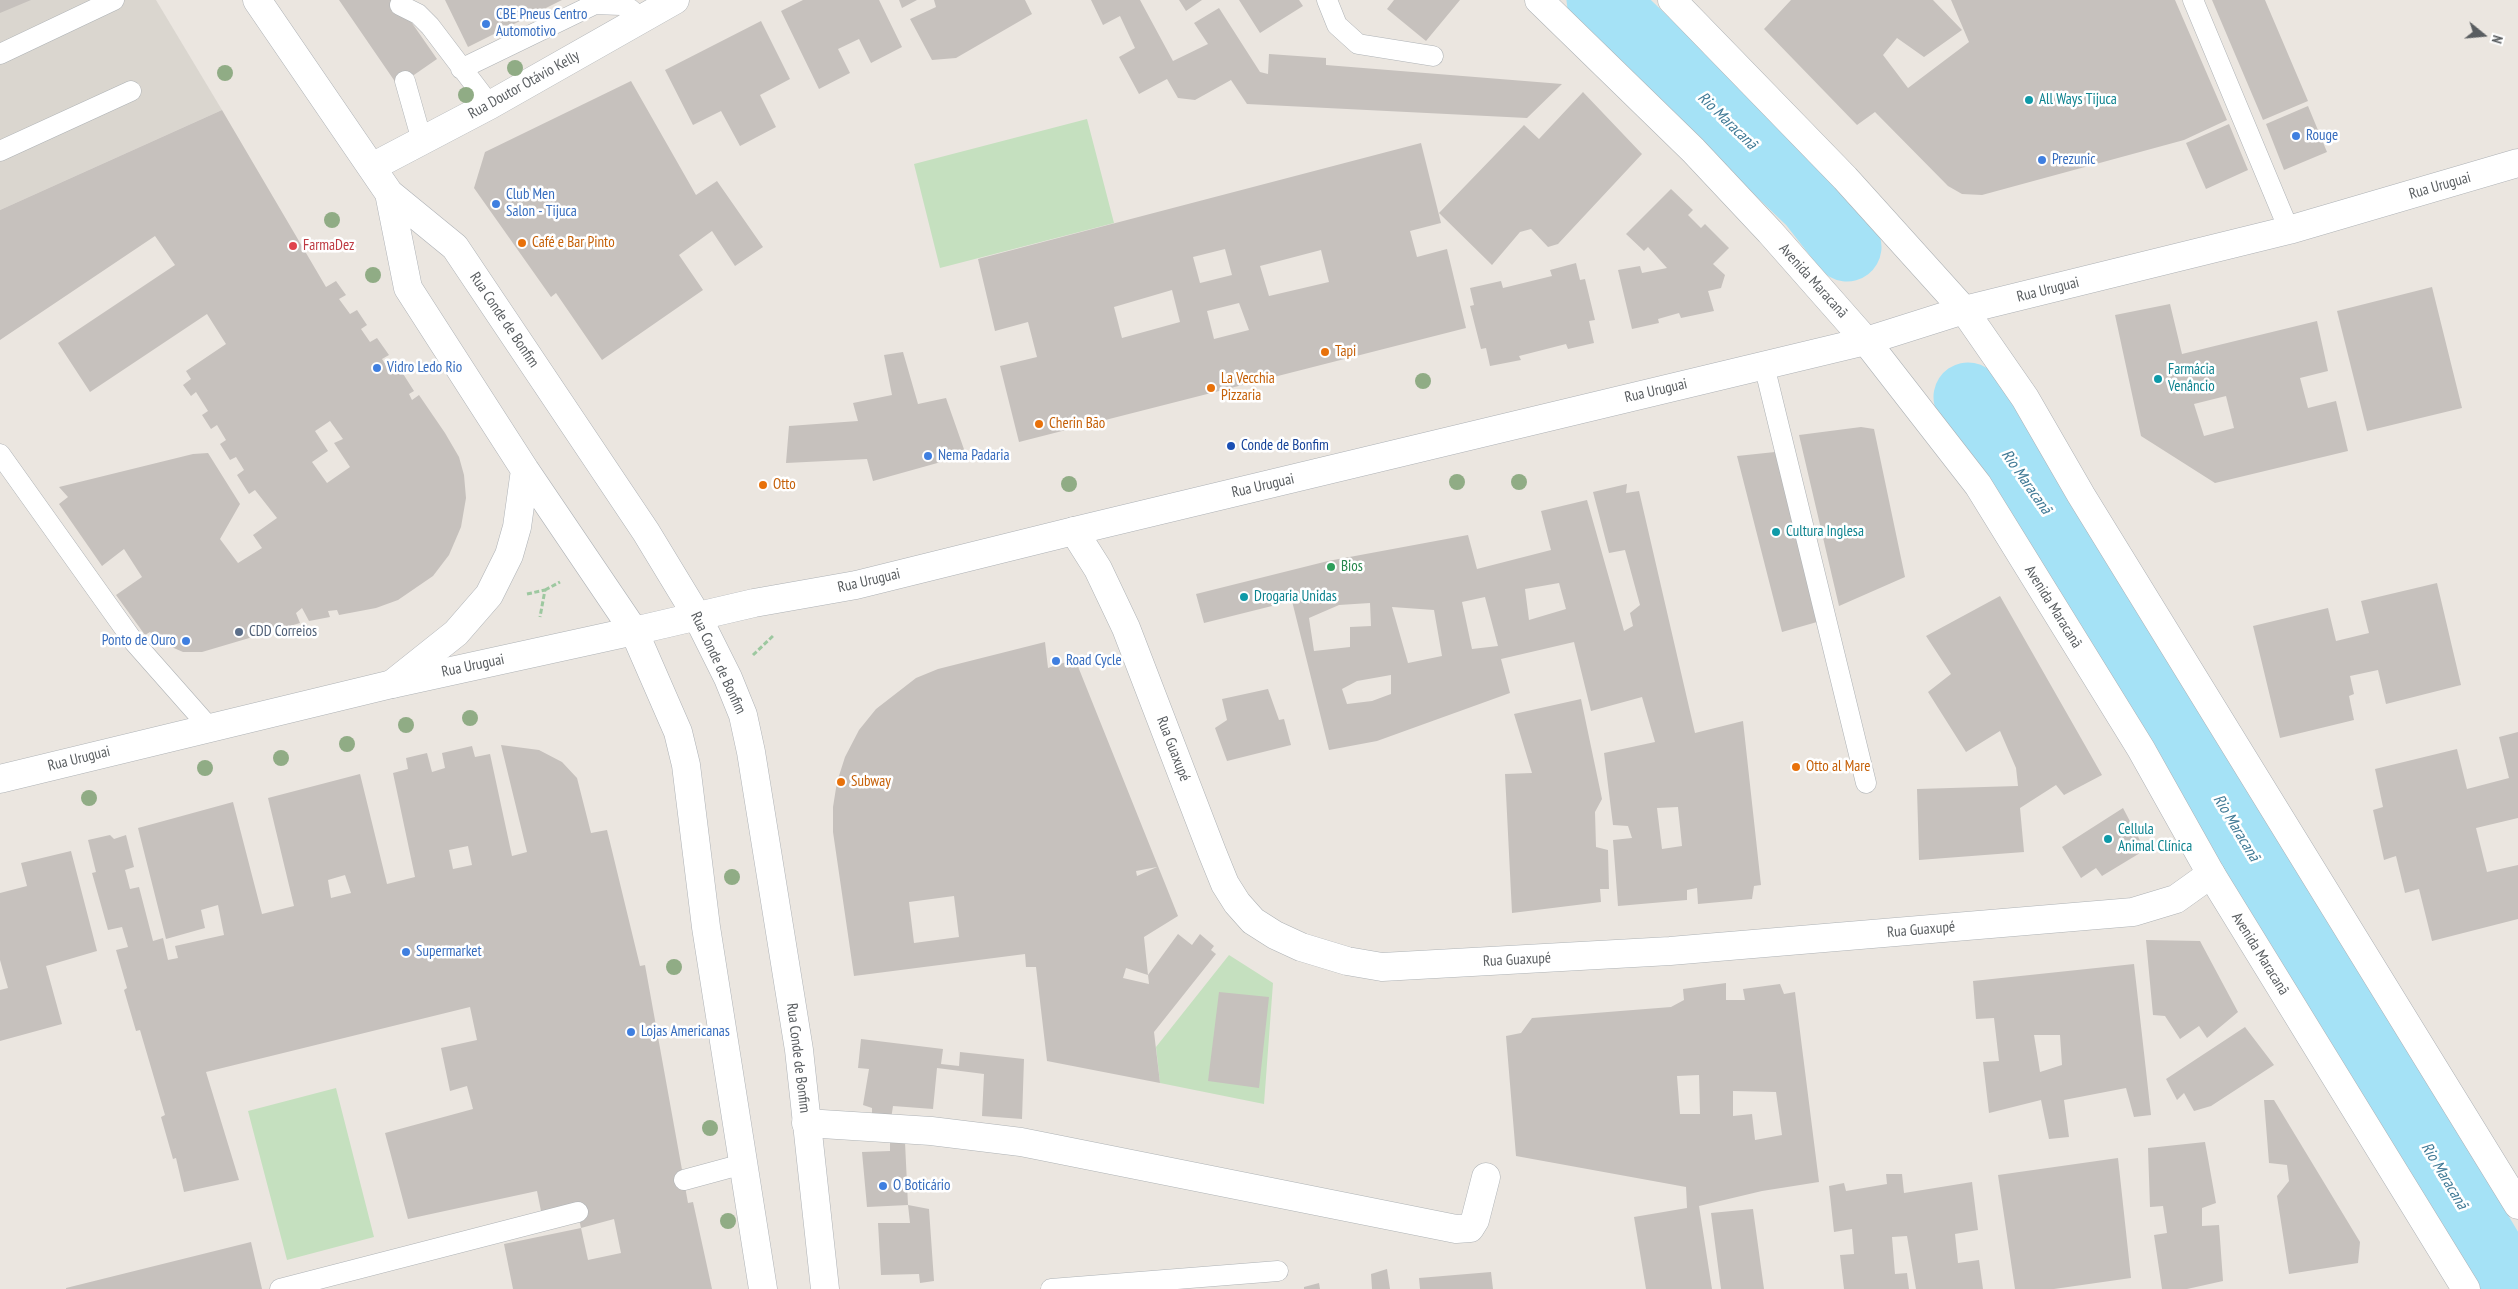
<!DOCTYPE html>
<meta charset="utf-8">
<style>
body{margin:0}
#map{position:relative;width:2518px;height:1289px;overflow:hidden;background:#ebe6e0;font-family:"PT Sans Narrow",sans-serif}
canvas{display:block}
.north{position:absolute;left:2458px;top:10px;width:50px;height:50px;-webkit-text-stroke:4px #fff;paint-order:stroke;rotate:107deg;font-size:14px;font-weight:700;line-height:20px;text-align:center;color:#595d60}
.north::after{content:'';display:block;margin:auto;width:18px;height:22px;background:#595d60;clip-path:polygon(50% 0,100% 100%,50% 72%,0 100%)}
</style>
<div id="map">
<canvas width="2518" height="1289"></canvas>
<div class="north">N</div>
</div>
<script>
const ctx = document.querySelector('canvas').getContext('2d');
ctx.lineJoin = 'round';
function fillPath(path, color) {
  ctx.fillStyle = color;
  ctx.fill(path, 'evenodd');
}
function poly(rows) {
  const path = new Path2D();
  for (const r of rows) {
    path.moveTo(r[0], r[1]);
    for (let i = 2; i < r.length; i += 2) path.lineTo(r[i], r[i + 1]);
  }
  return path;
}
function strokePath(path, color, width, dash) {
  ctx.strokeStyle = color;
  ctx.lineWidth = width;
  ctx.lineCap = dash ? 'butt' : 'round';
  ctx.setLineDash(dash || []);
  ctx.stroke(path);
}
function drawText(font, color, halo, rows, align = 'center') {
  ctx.font = font + ' "PT Sans Narrow",sans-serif';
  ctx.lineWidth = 5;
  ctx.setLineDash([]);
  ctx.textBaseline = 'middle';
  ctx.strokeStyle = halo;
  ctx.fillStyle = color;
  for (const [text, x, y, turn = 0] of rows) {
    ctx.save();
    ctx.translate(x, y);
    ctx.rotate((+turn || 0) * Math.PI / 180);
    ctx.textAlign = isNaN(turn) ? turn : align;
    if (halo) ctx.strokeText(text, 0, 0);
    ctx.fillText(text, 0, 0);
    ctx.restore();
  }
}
fillPath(poly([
 [0,0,156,0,222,110,0,210]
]), '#dad6cf');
fillPath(poly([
 [1087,119,1114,223,940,268,914,164],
 [1229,955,1273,983,1264,1104,1160,1083,1156,1047],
 [336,1088,374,1237,287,1260,248,1111]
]), '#c5e0bf');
strokePath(poly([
 [1601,0,1812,202,1847,247],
 [1968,397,2053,520,2497,1264]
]), '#a5e2f6', 69);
fillPath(poly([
 [0,0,31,0,0,13],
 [339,0,396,0,437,59,398,86],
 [445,0,562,0,468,47],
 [803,0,879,0,902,47,871,63,859,39,838,49,850,73,819,89,781,11],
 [899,0,917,0,902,8],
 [934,0,1025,0,1032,14,956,58,932,60,910,19,936,7],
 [1091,0,1140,0,1173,61,1208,44,1194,23,1219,8,1260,72,1268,74,1269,54,1326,58,1326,65,1562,84,1527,118,1247,104,1231,80,1195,100,1178,98,1167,79,1139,94,1119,57,1135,48,1120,16,1103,25],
 [1179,0,1202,0,1186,11],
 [1239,0,1299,0,1303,6,1260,33],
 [1394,0,1460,0,1426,41,1387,9],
 [1791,0,1933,0,1962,30,1924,57,1897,38,1883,55,1908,88,1969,42,1951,0,2175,0,2227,120,2184,140,1982,195,1962,194,1948,186,1875,112,1857,125,1764,29],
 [2212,0,2265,0,2308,101,2263,120],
 [761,21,790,79,760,95,776,127,740,146,721,111,693,125,665,70],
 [631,81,696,195,717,181,763,247,735,266,712,231,679,255,703,290,602,360,556,293,551,297,474,188,485,152],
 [1583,92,1642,154,1558,244,1548,247,1531,229,1520,232,1492,265,1439,213,1524,125,1539,139],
 [2308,106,2327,152,2284,170,2266,124],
 [222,110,326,287,336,281,346,295,339,299,350,314,357,310,367,325,361,329,370,342,377,338,389,355,382,359,391,374,400,369,414,391,409,394,412,400,419,395,445,433,459,457,464,475,466,498,461,527,449,555,433,576,398,600,376,608,339,615,337,610,328,611,330,617,309,621,302,608,296,613,300,623,202,652,183,652,160,642,150,632,145,635,116,595,142,577,124,549,102,566,59,504,68,497,59,487,193,454,208,453,240,504,220,539,238,563,262,548,253,535,277,518,255,490,249,494,237,475,244,470,236,457,230,460,220,444,226,440,217,425,211,429,202,415,208,411,196,392,191,396,183,385,191,379,186,371,226,344,207,314,90,392,58,343,175,265,155,236,0,340,0,210],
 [330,421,343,439,334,443,350,467,327,483,312,462,328,451,315,431],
 [2229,124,2248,170,2206,189,2186,143],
 [1421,143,1441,223,1410,231,1417,257,1447,249,1466,328,1019,442,1000,366,1037,357,1028,322,995,331,978,259],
 [1225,249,1232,275,1200,283,1193,257],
 [1321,250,1329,282,1269,296,1260,266],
 [1172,290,1180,322,1122,338,1114,307],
 [1239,303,1249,330,1214,339,1207,311],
 [1671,189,1693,210,1688,215,1701,228,1705,224,1729,248,1713,264,1725,275,1721,288,1708,291,1714,311,1681,318,1679,313,1658,319,1659,323,1632,329,1618,270,1640,266,1642,273,1667,268,1648,247,1644,251,1626,234],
 [1576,263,1580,280,1585,279,1595,320,1589,321,1594,343,1568,349,1566,344,1519,356,1521,360,1490,366,1486,348,1481,349,1470,306,1474,305,1470,288,1501,281,1503,288,1552,276,1550,270],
 [2432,287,2462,408,2367,431,2337,311],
 [2170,304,2182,354,2317,321,2328,371,2300,378,2308,408,2336,401,2348,451,2215,483,2141,436,2115,315],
 [2226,396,2234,428,2204,436,2194,404],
 [903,352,918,404,946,398,966,455,873,481,867,459,786,463,789,426,858,421,853,403,892,395,884,355],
 [1861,427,1874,429,1905,577,1839,606,1799,435],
 [1775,452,1817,622,1782,632,1737,456],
 [1627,484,1626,493,1639,491,1695,733,1743,721,1761,885,1754,886,1752,899,1698,904,1697,888,1687,890,1687,900,1618,906,1613,840,1632,838,1628,826,1613,825,1604,753,1655,742,1642,697,1591,711,1574,642,1501,659,1510,693,1377,741,1329,750,1292,601,1204,623,1196,594,1328,561,1468,535,1477,569,1551,550,1541,511,1587,500,1624,631,1633,626,1630,613,1640,605,1625,550,1609,553,1593,492],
 [1559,583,1566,609,1529,620,1525,589],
 [1485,597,1498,646,1472,649,1462,602],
 [1370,603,1371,626,1350,627,1350,647,1314,651,1309,618,1339,605],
 [1392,607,1434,610,1442,656,1408,663],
 [1391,675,1391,694,1372,701,1347,704,1342,689,1357,681],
 [1678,807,1682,846,1662,849,1657,808],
 [2437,583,2461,685,2386,704,2378,670,2350,676,2354,694,2349,696,2354,720,2280,738,2253,626,2328,608,2336,641,2369,633,2361,601],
 [2000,596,2102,775,2064,795,2056,785,2020,808,2024,852,1919,860,1917,789,2018,786,2016,768,2000,731,1966,752,1928,692,1951,674,1926,636],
 [1045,642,1048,668,1075,659,1178,916,1144,937,1148,975,1126,968,1123,978,1149,984,1148,975,1178,934,1192,945,1200,934,1214,946,1211,950,1216,954,1154,1032,1160,1083,1047,1061,1036,967,1026,967,1025,954,854,976,833,832,833,807,837,782,845,757,859,730,876,709,916,678,938,669],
 [1157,867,1137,876,1136,871],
 [954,896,959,937,914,943,909,902],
 [1268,689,1279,720,1284,719,1291,745,1227,761,1215,728,1227,720,1222,699],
 [1581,699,1602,799,1595,812,1596,847,1608,850,1609,889,1600,889,1601,902,1512,913,1505,774,1532,773,1514,714],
 [2518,732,2518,818,2476,828,2487,872,2518,865,2518,919,2432,941,2419,889,2405,893,2396,856,2384,860,2373,810,2383,807,2375,769,2457,749,2467,789,2509,778,2499,737],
 [501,745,539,750,562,762,577,778,591,833,607,830,640,966,645,965,688,1203,693,1202,712,1289,513,1289,504,1244,581,1228,576,1204,541,1211,537,1191,408,1219,385,1133,473,1109,467,1086,450,1091,441,1048,477,1040,470,1007,206,1072,239,1180,184,1192,176,1158,173,1159,161,1117,165,1115,140,1030,136,1031,124,990,127,988,116,950,128,947,122,927,108,930,92,873,96,872,88,840,110,835,114,839,126,835,134,867,125,870,130,889,139,887,153,941,163,938,168,960,178,958,175,946,224,935,218,905,201,910,205,928,166,939,138,828,233,802,262,914,294,906,268,798,360,774,387,884,415,877,393,773,408,769,406,758,427,753,432,772,445,768,442,753,472,746,475,757,490,754,512,856,527,852],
 [468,846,472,865,453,869,449,850],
 [345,875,351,893,331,898,328,880],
 [614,1219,621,1253,588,1260,581,1228],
 [2123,808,2145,850,2102,876,2096,868,2081,878,2062,847],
 [71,851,97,951,46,966,62,1024,0,1041,0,990,8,988,0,960,0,893,27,886,21,863],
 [2146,940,2200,941,2238,1012,2207,1038,2199,1026,2180,1039,2165,1016,2153,1015],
 [2134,964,2151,1115,2134,1117,2126,1088,2064,1100,2069,1137,2049,1139,2041,1100,1989,1113,1983,1062,1999,1061,1994,1018,1976,1019,1973,981],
 [2034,1035,2060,1035,2062,1065,2040,1072],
 [1726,983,1726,1000,1745,1000,1743,989,1780,984,1784,994,1795,992,1819,1182,1762,1191,1699,1206,1712,1289,1646,1289,1634,1217,1687,1208,1686,1187,1516,1156,1506,1036,1521,1033,1532,1018,1671,1007,1684,1000,1683,989],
 [1699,1075,1700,1114,1680,1114,1677,1076],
 [1733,1091,1776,1092,1782,1135,1755,1140,1752,1114,1733,1116],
 [1219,992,1269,997,1259,1088,1208,1081],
 [2245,1027,2274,1065,2211,1106,2194,1111,2184,1093,2177,1100,2166,1079],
 [861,1039,943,1049,941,1064,959,1066,960,1052,1024,1059,1022,1119,982,1116,984,1074,937,1068,933,1109,893,1106,891,1119,872,1116,872,1108,863,1105,869,1069,858,1068],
 [2264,1100,2274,1100,2360,1242,2358,1263,2289,1274,2277,1196,2289,1181,2287,1165,2269,1163],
 [890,1141,905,1142,908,1205,929,1209,934,1281,920,1283,919,1274,881,1275,878,1223,910,1223,908,1205,867,1207,862,1152,890,1151],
 [2205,1142,2216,1203,2202,1208,2202,1226,2219,1225,2223,1281,2187,1289,2162,1289,2154,1235,2167,1233,2163,1206,2150,1207,2148,1148],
 [2118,1158,2131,1278,2054,1289,2015,1289,1998,1175],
 [1886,1174,1902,1174,1904,1193,1972,1182,1978,1230,1955,1234,1958,1263,1979,1260,1983,1289,1916,1289,1907,1236,1892,1237,1895,1274,1907,1273,1909,1289,1844,1289,1840,1255,1854,1254,1852,1229,1834,1232,1829,1186,1844,1183,1846,1191,1887,1184],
 [1753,1209,1764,1289,1721,1289,1711,1213],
 [251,1242,262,1289,66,1289,66,1288],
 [1387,1269,1390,1289,1372,1289,1371,1274],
 [1491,1272,1493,1289,1420,1289,1419,1278],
 [1319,1283,1320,1289,1304,1289,1304,1287]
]), '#c6c1bd');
const service = poly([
 [1327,0,1337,25,1358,44,1433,56],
 [2193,0,2289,230],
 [400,5,418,14,430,26,490,105],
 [0,54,114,0],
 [461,69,595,4,621,5,630,9,642,19],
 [405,81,422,141],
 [0,151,131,91],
 [1764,365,1866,783],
 [0,454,134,642,209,727],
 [684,1180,743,1164],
 [280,1289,578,1212],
 [1051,1289,1278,1271]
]);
const minor = poly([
 [1074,531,1098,569,1126,628,1212,852,1225,884,1237,903,1253,921,1275,935,1301,947,1347,961,1382,967,1670,951,2133,912,2176,899,2211,874],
 [0,779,392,684,634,631],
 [806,1123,931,1131,1021,1142,1456,1229,1470,1228,1475,1220,1486,1177]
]);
const tertiary = poly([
 [1539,0,1693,150,1770,232,1866,341],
 [1672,0,1845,178,1964,310],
 [372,167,490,105,675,0]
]);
const secondary = poly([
 [257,0,389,193,455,247,646,532,697,616,728,678,743,715,751,752,799,1050,825,1289],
 [389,193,408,288,525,470,634,631,678,732,686,765,706,927,763,1289],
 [1964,310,2025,398,2081,495,2518,1205],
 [1866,341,1978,485,2141,749,2211,874,2466,1289],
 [634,631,754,603,856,585,1074,531,1866,341,1964,310,2289,230,2518,163],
 [392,684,456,633,489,595,509,555,517,527,525,470]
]);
strokePath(service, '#aeb2b5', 21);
strokePath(minor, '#aeb2b5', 29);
strokePath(tertiary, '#aeb2b5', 29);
strokePath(secondary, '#adb1b5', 29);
strokePath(poly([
 [545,590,560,582],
 [527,594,545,590,540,617],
 [753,655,774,635]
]), '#9dc8a0', 3, [5, 2.5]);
strokePath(service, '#fff', 20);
strokePath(minor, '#fff', 28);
strokePath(tertiary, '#fff', 28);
strokePath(secondary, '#fff', 28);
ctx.fillStyle = '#90ac85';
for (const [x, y] of [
 [515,68],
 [225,73],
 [466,95],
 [332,220],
 [373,275],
 [1423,381],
 [1457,482],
 [1519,482],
 [1069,484],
 [470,718],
 [406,725],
 [347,744],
 [281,758],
 [205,768],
 [89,798],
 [732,877],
 [674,967],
 [710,1128],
 [728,1221]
]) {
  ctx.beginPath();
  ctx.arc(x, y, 8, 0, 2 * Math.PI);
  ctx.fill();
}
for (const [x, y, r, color] of [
 [486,24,5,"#3f7fe0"],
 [2029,100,5,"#0f9aa8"],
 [2296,136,5,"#3f7fe0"],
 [2042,160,5,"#3f7fe0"],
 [496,204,5,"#3f7fe0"],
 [522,243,5,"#e8710a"],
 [293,246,5,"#e0444e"],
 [1325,352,5,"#e8710a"],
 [377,368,5,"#3f7fe0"],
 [2158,379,5,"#0f9aa8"],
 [1211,388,5,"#e8710a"],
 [1039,424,5,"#e8710a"],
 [1231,446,5,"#1a4fb4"],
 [928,456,5,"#3f7fe0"],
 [763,485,5,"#e8710a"],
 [1776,532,5,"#0f9aa8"],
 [1331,567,5,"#2e9e5b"],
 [1244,597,5,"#0f9aa8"],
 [239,632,5,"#5c6f8a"],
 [186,641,5,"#3f7fe0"],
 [1056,661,5,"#3f7fe0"],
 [1796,767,5,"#e8710a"],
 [841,782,5,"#e8710a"],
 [2108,839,5,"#0f9aa8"],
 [406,952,5,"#3f7fe0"],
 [631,1032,5,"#3f7fe0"],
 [883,1186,5,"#3f7fe0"]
]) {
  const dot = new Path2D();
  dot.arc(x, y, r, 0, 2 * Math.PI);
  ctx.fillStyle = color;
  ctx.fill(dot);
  strokePath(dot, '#fff', 2);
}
drawText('15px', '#366cbe', '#fff', [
 ["CBE Pneus Centro",496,15],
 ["Automotivo",496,32],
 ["Rouge",2306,136],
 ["Prezunic",2052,160],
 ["Club Men",506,195],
 ["Salon - Tijuca",506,212],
 ["Vidro Ledo Rio",387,368],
 ["Nema Padaria",938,456],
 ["Ponto de Ouro",176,641,"right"],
 ["Road Cycle",1066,661],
 ["Supermarket",416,952],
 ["Lojas Americanas",641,1032],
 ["O Boticário",893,1186]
], 'left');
drawText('15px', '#595d60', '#fff', [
 ["Rua Doutor Otávio Kelly",524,85,-29],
 ["Rua Uruguai",2440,186,-16],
 ["Avenida Maracanã",1813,281,48],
 ["Rua Uruguai",2048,290,-14],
 ["Rua Conde de Bonfim",504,320,56],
 ["Rua Uruguai",1656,391,-13],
 ["Rua Uruguai",1263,486,-13],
 ["Rua Uruguai",869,581,-13],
 ["Avenida Maracanã",2053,607,58],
 ["Rua Conde de Bonfim",718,663,65],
 ["Rua Uruguai",473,666,-12],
 ["Rua Guaxupé",1173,749,69],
 ["Rua Uruguai",79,759,-14],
 ["Rua Guaxupé",1921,930,-5],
 ["Avenida Maracanã",2260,954,58],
 ["Rua Guaxupé",1517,960,-3],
 ["Rua Conde de Bonfim",798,1058,83]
]);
drawText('15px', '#0d838f', '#fff', [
 ["All Ways Tijuca",2039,100],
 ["Farmácia",2168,370],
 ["Venâncio",2168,387],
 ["Cultura Inglesa",1786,532],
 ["Drogaria Unidas",1254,597],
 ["Cellula",2118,830],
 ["Animal Clínica",2118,847]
], 'left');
drawText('15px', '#c56008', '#fff', [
 ["Café e Bar Pinto",532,243],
 ["Tapi",1335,352],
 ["La Vecchia",1221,379],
 ["Pizzaria",1221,396],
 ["Cherin Bão",1049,424],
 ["Otto",773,485],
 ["Otto al Mare",1806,767],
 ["Subway",851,782]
], 'left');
drawText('15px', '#be3a42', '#fff', [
 ["FarmaDez",303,246]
], 'left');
drawText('15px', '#164399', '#fff', [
 ["Conde de Bonfim",1241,446]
], 'left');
drawText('15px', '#27864d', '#fff', [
 ["Bios",1341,567]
], 'left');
drawText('15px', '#4e5e75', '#fff', [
 ["CDD Correios",249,632]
], 'left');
drawText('italic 16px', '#3f7995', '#fff', [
 ["Rio Maracanã",1727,121,44],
 ["Rio Maracanã",2026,482,55],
 ["Rio Maracanã",2236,828,59],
 ["Rio Maracanã",2444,1176,59]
]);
</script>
